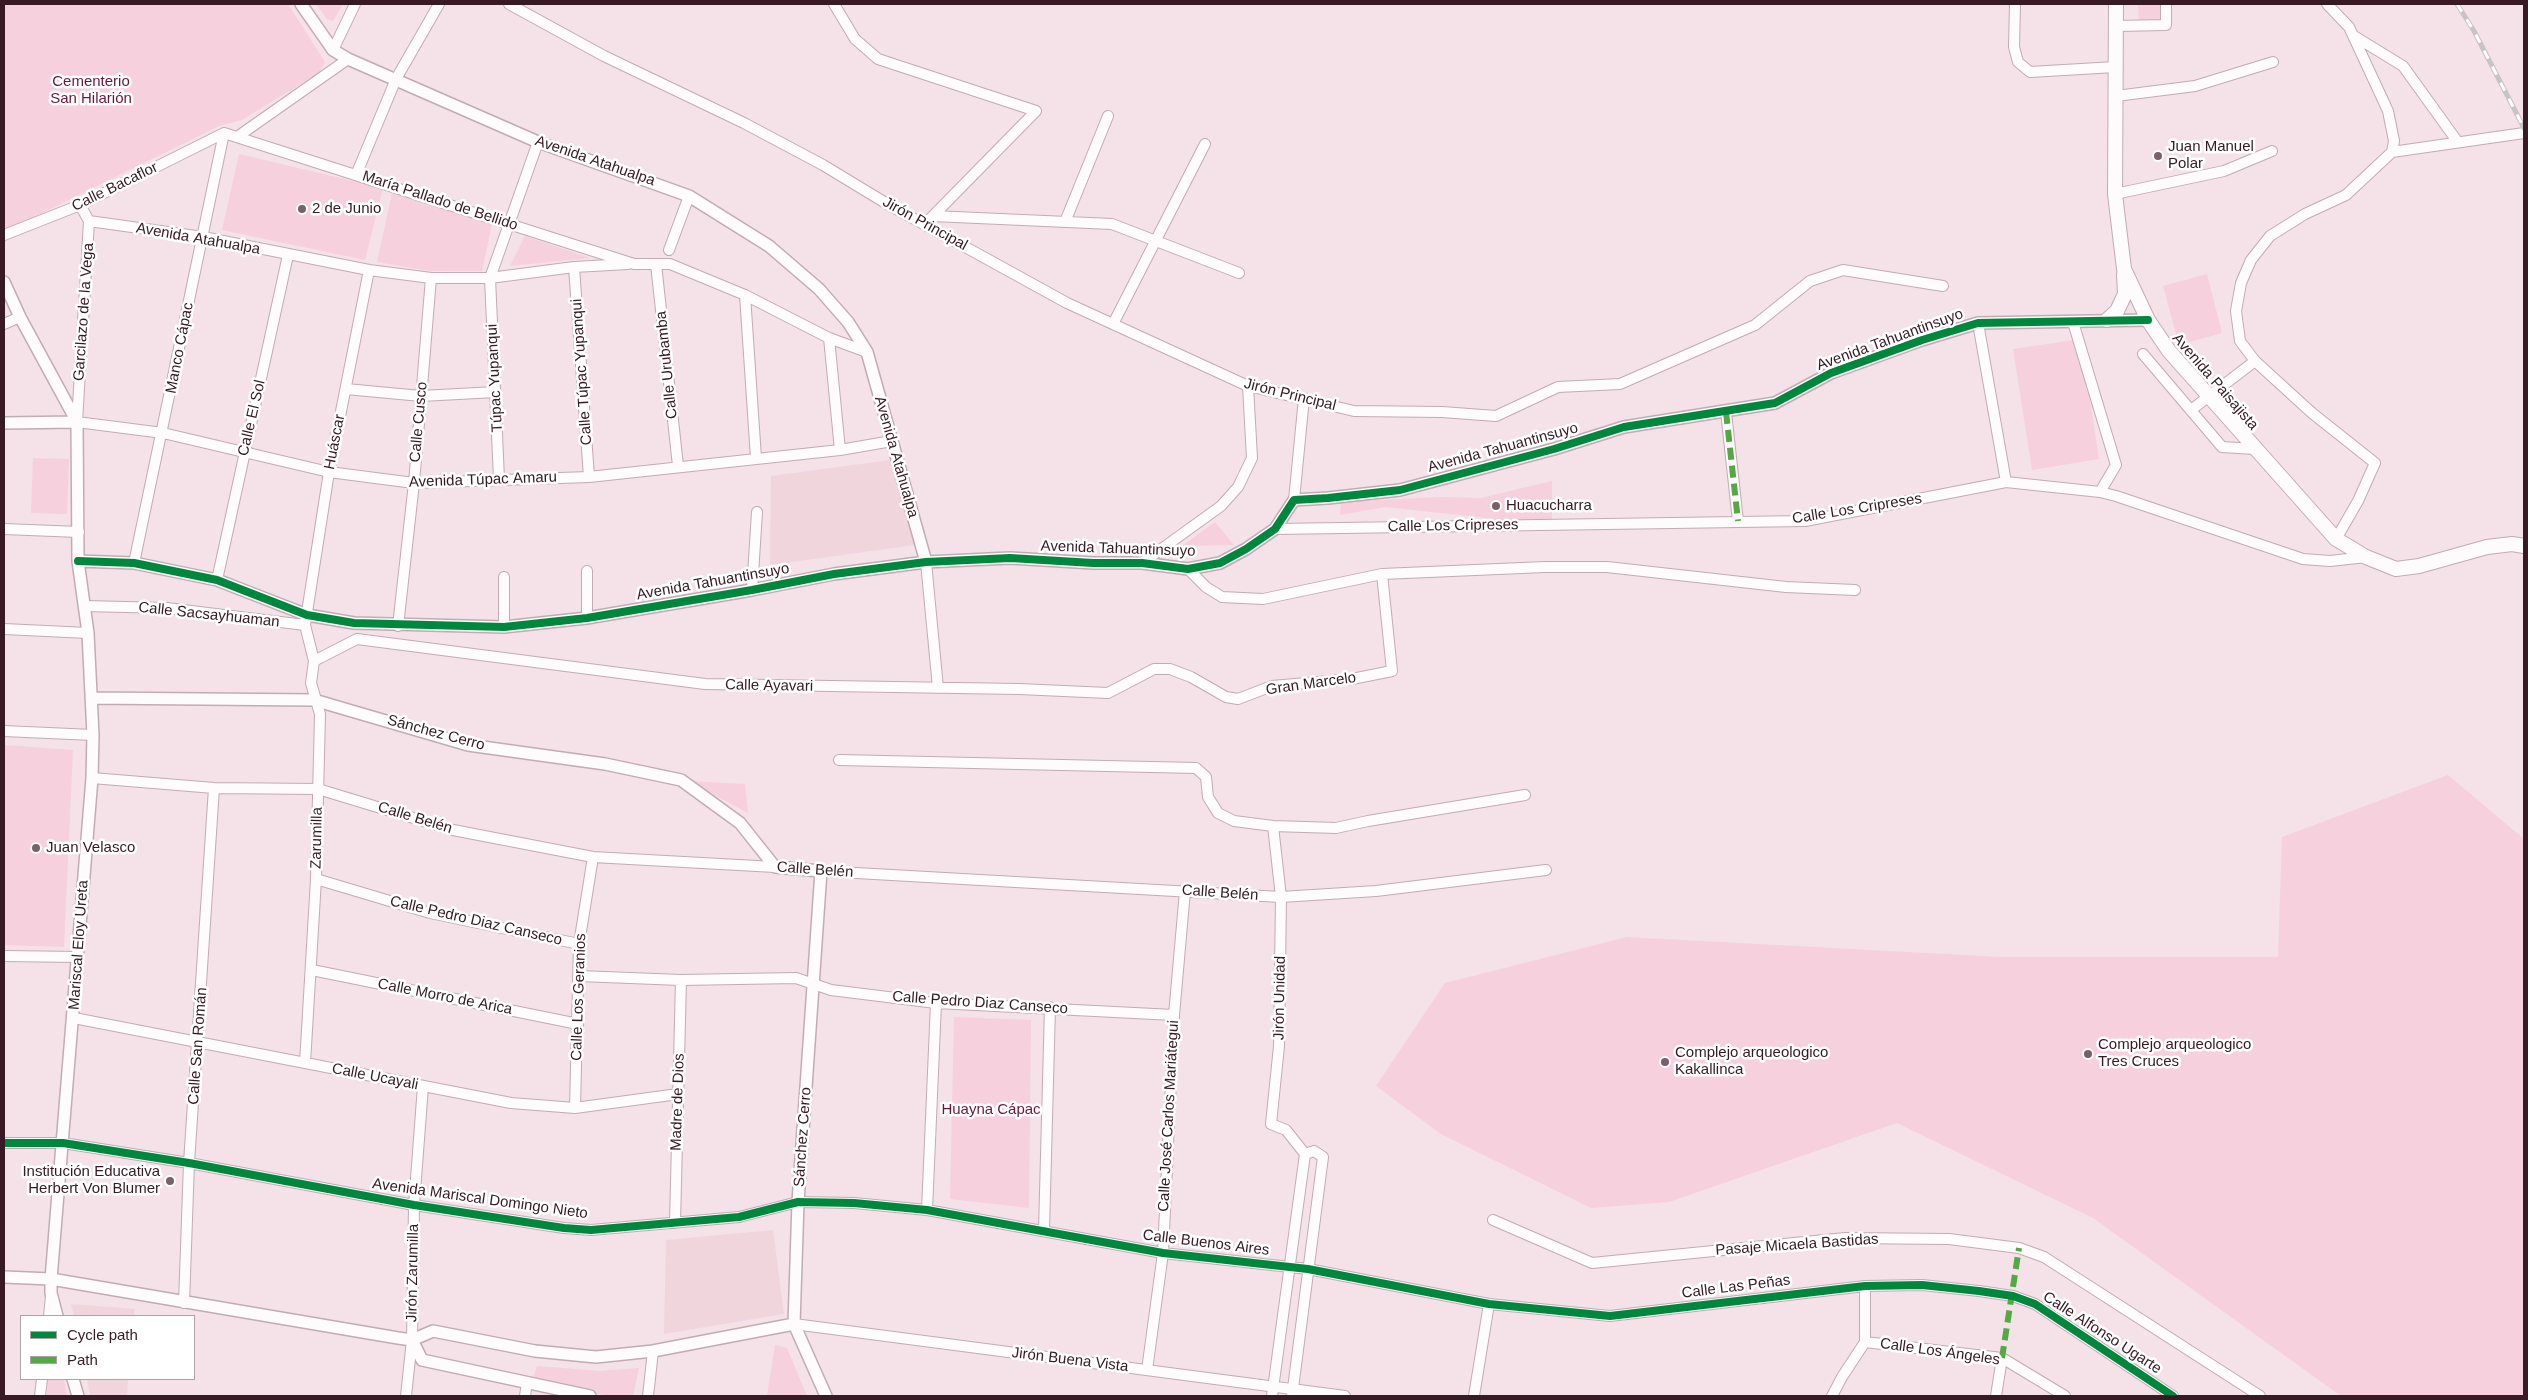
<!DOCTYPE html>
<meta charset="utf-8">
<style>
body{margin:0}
#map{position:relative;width:2528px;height:1400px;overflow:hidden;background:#f4e2e8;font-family:Arial,sans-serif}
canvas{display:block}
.frame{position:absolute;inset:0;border:5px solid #371a24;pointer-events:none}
.legend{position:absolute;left:20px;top:1315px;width:175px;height:65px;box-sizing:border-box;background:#fff;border:1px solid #afa3a7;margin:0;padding:6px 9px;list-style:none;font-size:15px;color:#371a24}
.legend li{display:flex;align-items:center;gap:10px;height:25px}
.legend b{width:25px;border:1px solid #afa3a7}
</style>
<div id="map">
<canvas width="2528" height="1400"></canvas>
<div class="frame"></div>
<ul class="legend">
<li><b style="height:6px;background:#00873e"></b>Cycle path</li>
<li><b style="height:6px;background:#55a944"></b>Path</li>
</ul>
</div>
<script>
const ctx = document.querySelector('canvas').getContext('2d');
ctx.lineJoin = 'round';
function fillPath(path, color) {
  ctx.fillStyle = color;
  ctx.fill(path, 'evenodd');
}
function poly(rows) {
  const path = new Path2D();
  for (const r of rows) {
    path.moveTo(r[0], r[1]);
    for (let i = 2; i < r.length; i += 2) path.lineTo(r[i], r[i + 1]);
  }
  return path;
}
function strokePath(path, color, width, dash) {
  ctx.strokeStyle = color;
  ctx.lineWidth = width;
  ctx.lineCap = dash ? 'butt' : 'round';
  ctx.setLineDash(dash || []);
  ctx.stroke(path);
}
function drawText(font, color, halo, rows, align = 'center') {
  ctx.font = font + ' Arial,sans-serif';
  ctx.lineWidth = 5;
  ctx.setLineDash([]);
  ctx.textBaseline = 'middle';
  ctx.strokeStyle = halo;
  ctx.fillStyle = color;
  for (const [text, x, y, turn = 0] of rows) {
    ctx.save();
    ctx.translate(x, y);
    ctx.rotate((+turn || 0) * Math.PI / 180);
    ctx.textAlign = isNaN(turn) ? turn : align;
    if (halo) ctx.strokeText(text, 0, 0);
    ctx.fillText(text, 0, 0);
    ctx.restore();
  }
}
fillPath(poly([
 [891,460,915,545,770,565,771,476],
 [773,1230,784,1314,664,1334,666,1240],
 [71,1304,135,1309,134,1316,74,1316],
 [87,1379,128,1379,127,1396,90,1395]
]), '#f1d5dd');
fillPath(poly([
 [4,4,288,4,325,62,319,73,242,120,219,126,4,232],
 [316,4,343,4,333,21,327,19],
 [2138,4,2161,4,2161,20,2139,21],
 [239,154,383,188,365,260,222,230],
 [392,193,492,224,482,271,429,271,377,262],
 [525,236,590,258,510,266],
 [2207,274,2222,333,2179,345,2163,286],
 [2081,339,2099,459,2032,470,2013,349],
 [33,458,69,459,67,514,31,513],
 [1552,481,1552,525,1385,507,1340,515,1341,502,1441,497,1481,498],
 [1215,522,1234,545,1182,546],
 [4,745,73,750,64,947,4,945],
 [2448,775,2524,839,2524,1396,2341,1396,2093,1218,1897,1123,1669,1202,1591,1208,1441,1134,1376,1086,1445,983,1627,937,2001,957,2278,957,2282,837],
 [688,781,745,784,748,813],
 [954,1017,1031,1020,1029,1208,950,1199],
 [775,1345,787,1348,807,1396,767,1396],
 [537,1366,600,1371,639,1368,633,1396,610,1396,532,1382],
 [48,1379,64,1379,67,1396,47,1396]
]), '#f6d0dc');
const minor = poly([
 [509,4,604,56,744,123,823,165,889,205,1067,303,1248,386,1354,411,1442,412,1496,416,1558,387,1620,384,1755,325,1810,281,1843,270,1943,286],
 [834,4,855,39,878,59,1036,111,925,224],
 [2015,4,2014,47,2018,62,2030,72,2115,67],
 [2327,4,2349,27,2388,111,2394,141,2392,152,2346,195,2305,214,2270,236,2251,260,2241,283,2236,311,2240,341,2255,361,2312,413,2375,463,2358,501,2336,539],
 [2116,26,2166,25,2166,4],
 [2354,36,2403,66,2457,141],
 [333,50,355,4],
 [2116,96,2195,86,2273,62],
 [224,133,634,264,670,264,745,295,829,338,867,352],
 [237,137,348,59],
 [2392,152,2524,133],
 [356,175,396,79,439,4],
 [2115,194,2224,171,2272,151],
 [80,205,89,221,77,422,163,433,329,472,414,483,589,477,840,450,892,441],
 [933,216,1112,224,1239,273],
 [89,221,203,237,369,270,431,278,490,278,574,267,628,264],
 [1065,222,1108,116],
 [4,235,80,205,224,133],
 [669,250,689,196],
 [656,264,678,466],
 [574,267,589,477],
 [745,295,756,458],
 [2073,322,2116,465,2100,492],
 [1978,323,2006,482],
 [4,324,20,317],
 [1113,324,1205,144],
 [829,338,840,450],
 [2143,354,2222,447,2255,449],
 [346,389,421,396,496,392],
 [2191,410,2255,361],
 [1726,412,1738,521],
 [499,479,490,278,538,142],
 [1294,500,1304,398],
 [4,529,79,532],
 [1275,529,1805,521,2006,482,2100,492,2116,496,2303,559,2330,561,2366,557],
 [926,562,938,688],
 [134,563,224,133],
 [1142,563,1221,506,1238,487,1252,458,1248,386],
 [1188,569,1206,587,1222,597,1263,599,1382,574,1545,567,1607,567,1786,587,1855,590],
 [504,577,504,627],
 [217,580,288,255],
 [752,590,757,512],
 [84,606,167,608,305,625],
 [587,618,587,571],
 [398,626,414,483,431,278],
 [4,629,88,633],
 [357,639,705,684,1019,689,1108,693,1154,669,1170,669,1191,677,1226,697,1238,699,1272,686,1352,679,1392,671,1382,574],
 [314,661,357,639],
 [4,731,93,735],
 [839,760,1196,768,1206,777,1208,797,1218,813,1234,821,1273,826,1336,828,1368,821,1525,795],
 [92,778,214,788,318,789,453,830,593,857,775,867],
 [1273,826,1281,897,1279,1046,1271,1124,1286,1130,1305,1154],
 [821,871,1281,897,1376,891,1546,870],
 [316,879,430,913,579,944],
 [4,956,78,957],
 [312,970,578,1024],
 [579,976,681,980,796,978,831,990,936,1003,1174,1015],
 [74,1018,511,1103,575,1108,678,1094],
 [305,1063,316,879,320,714,311,683,314,661,305,625,329,472,369,270],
 [575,1108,579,944,593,857],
 [4,1143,63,1143,189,1163,414,1205,564,1228,591,1230,739,1217,798,1202,854,1203,927,1210,1163,1253,1308,1269,1489,1304,1610,1316,1865,1286,1922,1285,1979,1291,2013,1296,2035,1304,2173,1396],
 [927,1210,936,1003],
 [1493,1220,1592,1263,1845,1238,1949,1239,2019,1248,2044,1257,2260,1396],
 [675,1223,681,980],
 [1044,1230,1050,1007],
 [184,1303,189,1163,214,788],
 [49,1316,51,1296],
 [794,1324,1345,1396],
 [1865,1342,2002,1358,2065,1396],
 [1147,1370,1163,1253,1174,1015,1185,891],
 [40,1396,42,1379],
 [406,1396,412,1340,414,1205,423,1086],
 [525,1396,527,1382],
 [648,1396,653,1351],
 [1272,1396,1305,1154,1314,1151,1323,1157,1292,1396],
 [1474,1396,1488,1310],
 [1832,1396,1842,1377,1865,1342,1865,1286],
 [1996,1396,2002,1358]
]);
const tertiary = poly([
 [301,4,333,50,348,59,538,142,689,196,769,246,819,289,848,322,867,352,926,562],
 [4,282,20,317,77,422,78,561,88,633,93,735,92,778,51,1279,51,1293,57,1316],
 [4,423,77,422],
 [78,561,134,563,217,580,307,615,354,623,504,627,587,618,752,590,834,574,926,562,1010,558,1093,563,1142,563,1188,569,1220,563,1246,549,1275,529,1294,500,1328,498,1400,490,1554,449,1624,427,1775,403,1831,373,1922,340,1978,323,2148,320],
 [91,698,314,700,468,745,605,764,681,780,740,823,775,867,821,871,798,1202,794,1324,826,1396],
 [4,1277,51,1279,398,1338,412,1340,433,1331,535,1351,596,1357,653,1351,794,1324],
 [412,1340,422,1360,590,1396],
 [73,1379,78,1396]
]);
const secondary = poly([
 [2116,4,2115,194,2124,269,2148,320,2169,351,2336,539,2366,557,2396,569,2419,566,2487,547,2512,544,2524,546],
 [2107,320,2117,311,2125,294,2124,274]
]);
strokePath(minor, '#c2acb3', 12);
strokePath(tertiary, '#c2acb3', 14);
strokePath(secondary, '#c2acb3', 16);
strokePath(minor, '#fdfbfc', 10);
strokePath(tertiary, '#fdfbfc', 11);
strokePath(secondary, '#fdfbfc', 14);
const rail = poly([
 [2457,4,2474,31,2524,128]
]);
strokePath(rail, '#c9c3c4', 5);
strokePath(rail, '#fff', 3, [9]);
strokePath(poly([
 [1726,412,1738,521],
 [2002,1358,2019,1248]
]), '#55a944', 6, [12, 6]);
strokePath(poly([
 [78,561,134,563,217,580,307,615,354,623,504,627,587,618,752,590,834,574,926,562,1010,558,1093,563,1142,563,1188,569,1220,563,1246,549,1275,529,1294,500,1328,498,1400,490,1554,449,1624,427,1775,403,1831,373,1922,340,1978,323,2148,320],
 [4,1143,63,1143,189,1163,414,1205,564,1228,591,1230,739,1217,798,1202,854,1203,927,1210,1163,1253,1308,1269,1489,1304,1610,1316,1865,1286,1922,1285,1979,1291,2013,1296,2035,1304,2173,1396]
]), '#00873e', 8);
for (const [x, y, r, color] of [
 [2158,156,5,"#796069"],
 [302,209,5,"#796069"],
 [1496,506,5,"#796069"],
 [36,848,5,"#796069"],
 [2088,1054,5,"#796069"],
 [1665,1062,5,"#796069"],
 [170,1181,5,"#796069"]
]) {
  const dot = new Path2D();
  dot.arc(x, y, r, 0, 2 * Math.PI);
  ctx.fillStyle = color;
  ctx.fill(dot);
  strokePath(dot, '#fff', 2);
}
drawText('15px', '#69193c', '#fff', [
 ["Cementerio",91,82],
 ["San Hilarión",91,99],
 ["Huayna Cápac",991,1110]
]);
drawText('15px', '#371a24', '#fff', [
 ["Juan Manuel",2168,147],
 ["Polar",2168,164],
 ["2 de Junio",312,209],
 ["Huacucharra",1506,506],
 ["Juan Velasco",46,848],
 ["Complejo arqueologico",2098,1045],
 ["Tres Cruces",2098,1062],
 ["Complejo arqueologico",1675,1053],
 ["Kakallinca",1675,1070],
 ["Institución Educativa",160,1172,"right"],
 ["Herbert Von Blumer",160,1189,"right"]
], 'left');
drawText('15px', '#371a24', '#fff', [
 ["Avenida Atahualpa",595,161,19],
 ["Calle Bacaflor",115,187,-26],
 ["María Pallado de Bellido",440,201,18],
 ["Jirón Principal",925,224,29],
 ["Avenida Atahualpa",198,239,10],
 ["Garcilazo de la Vega",84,312,-86],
 ["Avenida Tahuantinsuyo",1890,340,-20],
 ["Manco Cápac",180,348,-79],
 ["Calle Urubamba",667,365,-96],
 ["Calle Túpac Yupanqui",582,372,-94],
 ["Túpac Yupanqui",495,378,-93],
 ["Avenida Paisajista",2215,382,49],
 ["Jirón Principal",1290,395,14],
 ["Calle El Sol",252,418,-77],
 ["Calle Cusco",419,422,-85],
 ["Huáscar",335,442,-79],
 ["Avenida Tahuantinsuyo",1503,448,-15],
 ["Avenida Atahualpa",896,457,74],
 ["Avenida Túpac Amaru",483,480,-2],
 ["Calle Los Cripreses",1857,509,-9],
 ["Calle Los Cripreses",1453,526,-1],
 ["Avenida Tahuantinsuyo",1118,549,2],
 ["Avenida Tahuantinsuyo",713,582,-10],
 ["Calle Sacsayhuaman",209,615,6],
 ["Gran Marcelo",1311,684,-8],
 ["Calle Ayavari",769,686,1],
 ["Sánchez Cerro",436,733,15],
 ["Calle Belén",415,818,17],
 ["Zarumilla",317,838,-89],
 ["Calle Belén",815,870,4],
 ["Calle Belén",1220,893,4],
 ["Calle Pedro Diaz Canseco",476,921,13],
 ["Mariscal Eloy Ureta",79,945,-86],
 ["Calle Morro de Arica",445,997,11],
 ["Calle Los Geranios",579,997,-88],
 ["Jirón Unidad",1280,998,-89],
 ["Calle Pedro Diaz Canseco",980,1003,4],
 ["Calle San Román",198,1046,-86],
 ["Calle Ucayali",375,1077,11],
 ["Madre de Dios",678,1102,-88],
 ["Calle José Carlos Mariátegui",1169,1116,-87],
 ["Sánchez Cerro",803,1137,-86],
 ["Avenida Mariscal Domingo Nieto",480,1199,8],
 ["Calle Buenos Aires",1206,1243,7],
 ["Pasaje Micaela Bastidas",1797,1245,-4],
 ["Jirón Zarumilla",413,1273,-89],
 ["Calle Las Peñas",1736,1287,-7],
 ["Calle Alfonso Ugarte",2102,1333,33],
 ["Calle Los Ángeles",1940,1352,8],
 ["Jirón Buena Vista",1070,1360,7]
]);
</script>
